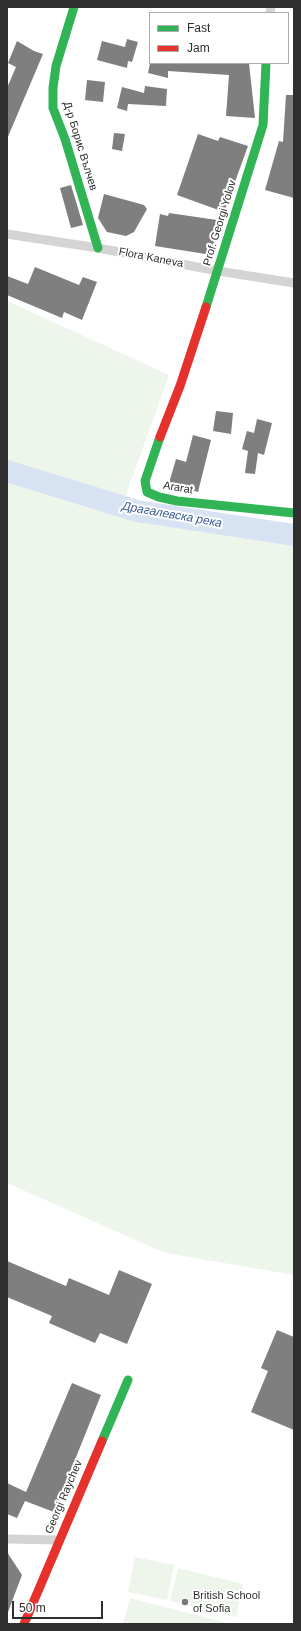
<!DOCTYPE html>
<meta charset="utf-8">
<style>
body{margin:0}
#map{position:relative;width:301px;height:1631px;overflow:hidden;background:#fff;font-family:Arial,sans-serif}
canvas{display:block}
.frame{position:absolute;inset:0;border:8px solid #2f2f2f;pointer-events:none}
.legend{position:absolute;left:149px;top:12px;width:140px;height:52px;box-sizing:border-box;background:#fff;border:1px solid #acacac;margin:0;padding:5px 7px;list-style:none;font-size:12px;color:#2f2f2f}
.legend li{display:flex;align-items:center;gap:8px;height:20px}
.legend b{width:20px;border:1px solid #acacac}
.scale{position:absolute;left:12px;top:1601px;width:91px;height:18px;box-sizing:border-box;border:2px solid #2f2f2f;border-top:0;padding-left:5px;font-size:12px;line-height:14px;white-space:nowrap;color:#2f2f2f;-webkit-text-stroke:3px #fff;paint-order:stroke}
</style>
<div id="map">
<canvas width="301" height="1631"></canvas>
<div class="frame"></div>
<ul class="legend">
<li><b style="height:5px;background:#30b455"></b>Fast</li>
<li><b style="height:5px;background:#e5322d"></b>Jam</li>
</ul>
<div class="scale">50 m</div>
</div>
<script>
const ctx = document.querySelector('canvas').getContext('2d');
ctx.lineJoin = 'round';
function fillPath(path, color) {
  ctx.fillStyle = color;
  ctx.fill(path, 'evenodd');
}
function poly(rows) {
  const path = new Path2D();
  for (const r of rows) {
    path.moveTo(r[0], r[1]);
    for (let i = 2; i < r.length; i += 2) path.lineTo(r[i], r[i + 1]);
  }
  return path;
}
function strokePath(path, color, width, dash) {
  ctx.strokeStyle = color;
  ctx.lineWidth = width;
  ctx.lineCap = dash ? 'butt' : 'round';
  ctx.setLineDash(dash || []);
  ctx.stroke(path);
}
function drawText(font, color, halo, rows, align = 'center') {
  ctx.font = font + ' Arial,sans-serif';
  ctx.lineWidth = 4;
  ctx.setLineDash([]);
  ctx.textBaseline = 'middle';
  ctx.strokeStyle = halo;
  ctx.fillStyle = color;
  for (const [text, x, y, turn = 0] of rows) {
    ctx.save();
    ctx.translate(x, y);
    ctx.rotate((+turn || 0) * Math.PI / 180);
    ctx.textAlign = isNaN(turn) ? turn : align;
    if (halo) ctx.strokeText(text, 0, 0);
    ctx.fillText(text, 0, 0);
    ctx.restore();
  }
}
fillPath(poly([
 [7,301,169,375,127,492,125,517,294,530,294,1275,165,1253,7,1183],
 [135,1557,174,1565,167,1600,128,1592],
 [178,1568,243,1584,236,1617,170,1601],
 [130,1598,200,1616,231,1624,123,1624]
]), '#eef5eb');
strokePath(poly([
 [7,471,137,511,294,535]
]), '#d7e2f3', 22);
fillPath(poly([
 [127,39,138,42,132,62,128,61,127,68,97,60,102,41,125,47],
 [17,41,34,51,43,54,7,139,7,88,16,67,8,63],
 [150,63,249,63,255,118,226,116,229,75,168,71,168,78,148,73],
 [87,80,105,82,103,102,85,100],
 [145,86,167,89,166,106,128,104,127,111,117,108,122,87,144,93],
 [286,95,294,95,294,198,265,190,279,141,283,142],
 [114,133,125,134,122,151,112,149],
 [198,134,218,141,220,137,248,146,224,212,177,195],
 [71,185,83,225,71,228,60,188],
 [104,194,144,205,147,209,134,232,126,236,107,232,98,218],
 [169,213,217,220,212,255,155,246,160,214,168,216],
 [35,267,79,285,83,277,97,282,82,320,64,312,62,318,7,295,7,276,28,284],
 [216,411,233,413,231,434,213,431],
 [257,419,272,423,264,455,258,453,255,474,245,473,248,451,242,449,247,431,254,433],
 [193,435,211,440,198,492,169,483,176,459,186,462],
 [7,1261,66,1286,69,1278,109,1295,119,1270,152,1284,127,1344,100,1333,95,1343,49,1323,52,1316,7,1297],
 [277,1330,294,1337,294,1430,251,1412,268,1371,261,1368],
 [72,1383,101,1395,54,1512,25,1501,17,1518,7,1514,7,1483,26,1492],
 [7,1552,22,1575,8,1612,7,1612]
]), '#7f7f7f');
strokePath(poly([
 [270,13,271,7],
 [7,234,98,248,218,271,294,283],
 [7,1539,59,1540]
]), '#d4d4d4', 9);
strokePath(poly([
 [74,7,56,66,53,88,53,108,65,139,98,248],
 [206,307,263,125,266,63],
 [160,437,145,481,147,492,159,497,177,501,294,513],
 [102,1441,128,1380]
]), '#30b455', 9);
strokePath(poly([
 [160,437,180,386,206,307],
 [24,1624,102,1441]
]), '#e5322d', 9);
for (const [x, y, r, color] of [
 [185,1602,4,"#787878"]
]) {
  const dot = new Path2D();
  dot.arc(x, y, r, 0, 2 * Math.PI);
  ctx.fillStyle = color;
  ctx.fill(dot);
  strokePath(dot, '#fff', 1.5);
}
drawText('11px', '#2f2f2f', '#fff', [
 ["Д-р Борис Вълчев",80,146,73],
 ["Prof. Georgi Yolov",220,223,-73],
 ["Flora Kaneva",151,258,11],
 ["Ararat",178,488,10],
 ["Georgi Raychev",64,1497,-67]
]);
drawText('11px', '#2f2f2f', '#fff', [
 ["British School",193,1596],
 ["of Sofia",193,1609]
], 'left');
drawText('italic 12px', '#375a96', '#fff', [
 ["Драгалевска река",172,515,10]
]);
</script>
